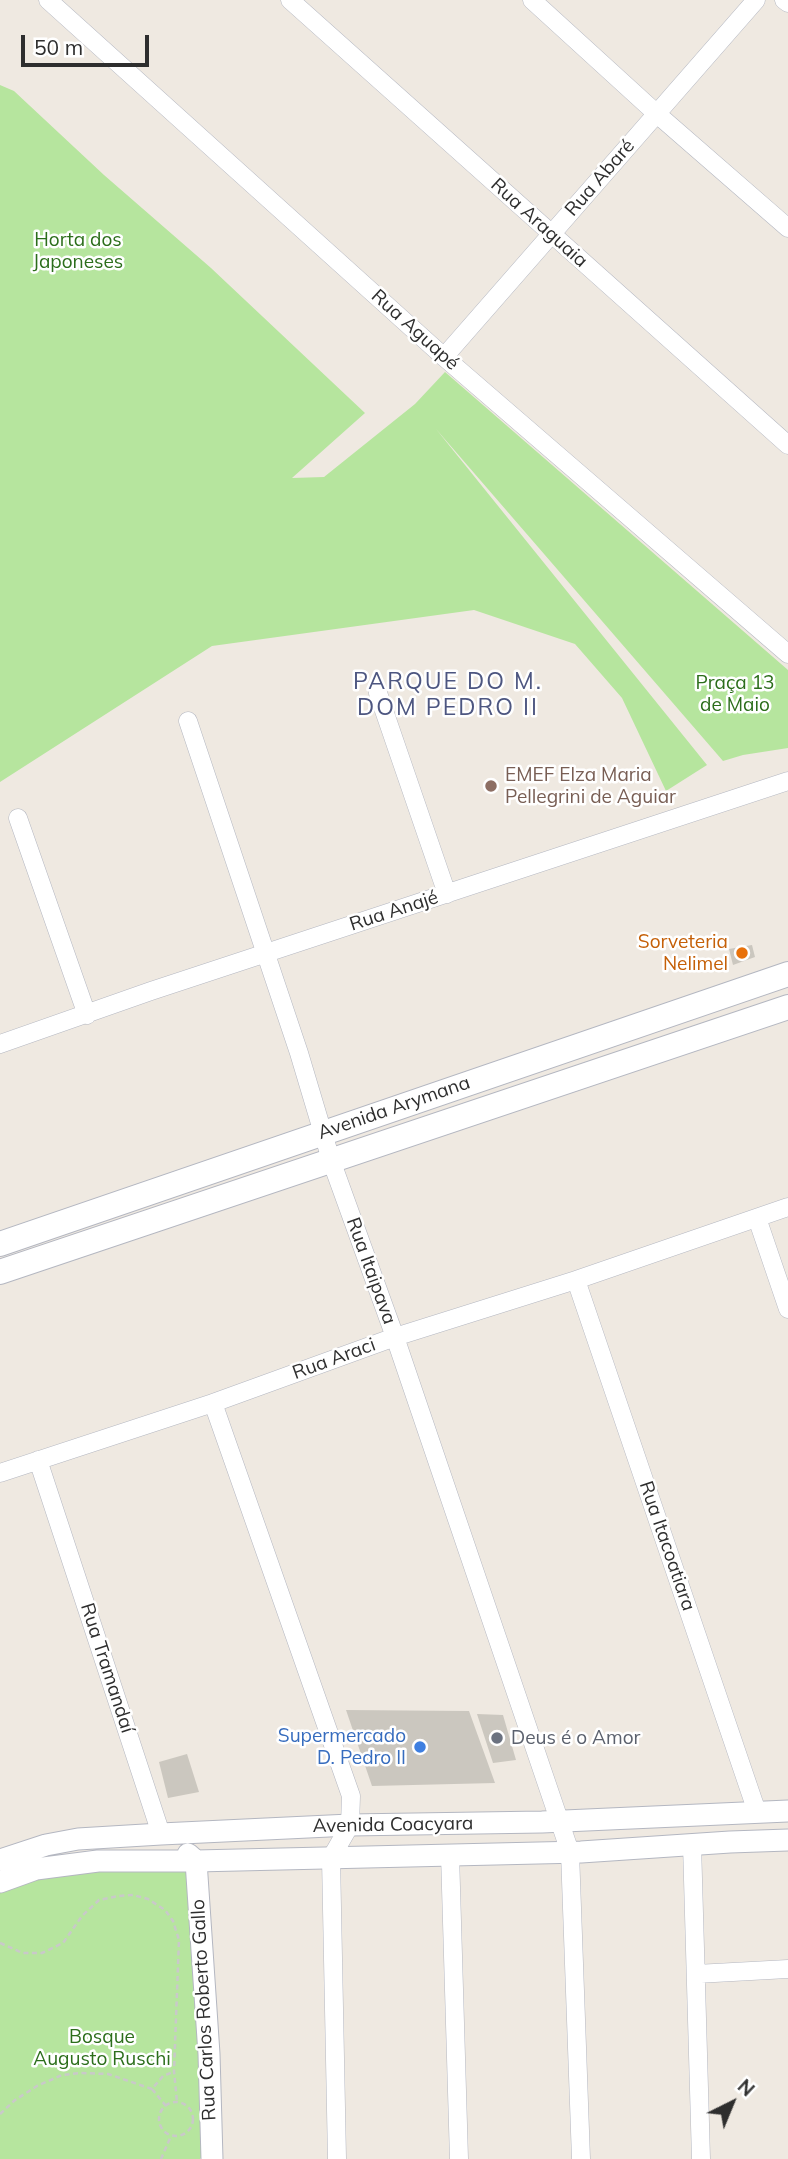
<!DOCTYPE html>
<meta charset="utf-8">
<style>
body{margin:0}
#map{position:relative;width:788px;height:2159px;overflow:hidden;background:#efe9e1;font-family:Mulish,sans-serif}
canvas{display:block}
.north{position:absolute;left:697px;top:2068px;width:70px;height:70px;-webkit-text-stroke:5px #fff;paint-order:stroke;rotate:43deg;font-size:19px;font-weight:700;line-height:28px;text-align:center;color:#2e2e2e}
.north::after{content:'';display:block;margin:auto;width:24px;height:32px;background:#2e2e2e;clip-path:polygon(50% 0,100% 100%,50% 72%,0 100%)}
.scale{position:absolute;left:21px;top:35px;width:128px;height:32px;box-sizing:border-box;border:4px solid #2e2e2e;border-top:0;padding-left:9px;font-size:21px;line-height:24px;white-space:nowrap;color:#2e2e2e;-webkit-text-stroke:5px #fff;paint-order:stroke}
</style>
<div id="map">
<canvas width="788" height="2159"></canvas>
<div class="north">N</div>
<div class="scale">50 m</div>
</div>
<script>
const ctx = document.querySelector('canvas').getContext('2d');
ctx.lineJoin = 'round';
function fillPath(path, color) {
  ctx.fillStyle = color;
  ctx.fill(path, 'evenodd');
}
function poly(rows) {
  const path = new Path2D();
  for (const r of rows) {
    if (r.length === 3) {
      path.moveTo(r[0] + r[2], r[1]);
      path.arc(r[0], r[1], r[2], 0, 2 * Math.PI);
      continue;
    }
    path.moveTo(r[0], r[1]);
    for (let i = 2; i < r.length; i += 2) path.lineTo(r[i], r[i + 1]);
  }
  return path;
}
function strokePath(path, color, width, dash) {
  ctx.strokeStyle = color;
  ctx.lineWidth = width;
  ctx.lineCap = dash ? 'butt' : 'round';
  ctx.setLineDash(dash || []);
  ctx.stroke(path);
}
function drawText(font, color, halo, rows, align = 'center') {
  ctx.font = font + ' Mulish,sans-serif';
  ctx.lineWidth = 5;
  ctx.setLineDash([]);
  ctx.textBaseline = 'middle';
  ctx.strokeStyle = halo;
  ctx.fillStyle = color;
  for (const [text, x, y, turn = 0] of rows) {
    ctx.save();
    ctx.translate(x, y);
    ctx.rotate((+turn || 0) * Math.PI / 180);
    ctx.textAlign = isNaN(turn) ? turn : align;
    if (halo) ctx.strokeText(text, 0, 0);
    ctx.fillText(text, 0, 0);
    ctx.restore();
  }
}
fillPath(poly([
 [0,85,14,91,104,175,211,268,365,413,292,478,324,477,415,404,445,372,788,670,788,748,743,755,723,761,436,429,707,765,666,791,622,698,575,644,474,610,212,646,0,782],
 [188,1867,207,2148,200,2159,0,2159,0,1892,47,1875,94,1868]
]), '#b6e59e');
fillPath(poly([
 [752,945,755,957,733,965,729,949],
 [346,1710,469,1711,495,1783,372,1786],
 [477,1714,503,1715,516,1760,493,1763],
 [187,1754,199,1792,168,1798,159,1762]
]), '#cbc7bf');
const minor = poly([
 [48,0,444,357,788,654],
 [290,0,788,445],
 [532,0,657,114,788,228],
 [784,0,788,3],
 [444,357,756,0],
 [378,693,447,894],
 [188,721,299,1053,331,1160,395,1337,570,1852,581,2159],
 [18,818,87,1015],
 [0,1044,151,991,788,781],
 [757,1218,788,1309],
 [576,1280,757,1812],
 [213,1403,351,1796,350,1825,331,1858,337,2159],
 [38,1460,161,1834],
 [0,1473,213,1403,395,1337,576,1280,788,1207],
 [692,1844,701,2159],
 [450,1854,459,2159],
 [696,1974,788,1969]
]);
const tertiary = poly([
 [188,1854,196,1861,209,2054,212,2159],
 [0,1860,46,1845,78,1839,161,1834,350,1825,542,1822,788,1811],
 [0,1882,36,1869,98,1861,196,1861,581,1852,730,1842,788,1840]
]);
const secondary = poly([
 [0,1244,788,974],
 [0,1272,788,1007]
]);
strokePath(minor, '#b4b7c1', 19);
strokePath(tertiary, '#b4b7c1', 23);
strokePath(secondary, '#b4b7c1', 26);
strokePath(poly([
 [0,1943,23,1953,42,1953,63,1943,82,1916,99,1900,118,1896,133,1895,148,1899,165,1910,173,1921,179,1940,174,2071,177,2102],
 [176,2119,17],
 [166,2106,152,2089,163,2076,173,2072],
 [0,2114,15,2100,37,2086,62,2075,80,2073,108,2074,152,2089],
 [161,2159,171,2136]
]), '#c9c9c9', 2.5, [5, 3.5]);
strokePath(minor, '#fff', 18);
strokePath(tertiary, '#fff', 21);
strokePath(secondary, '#fff', 24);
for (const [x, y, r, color] of [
 [491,786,7,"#8d6e63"],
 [742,953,7,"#e8710a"],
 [497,1738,7,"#6b7280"],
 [420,1747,7,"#3f7fe0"]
]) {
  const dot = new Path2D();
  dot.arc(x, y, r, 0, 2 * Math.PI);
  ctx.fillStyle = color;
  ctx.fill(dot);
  strokePath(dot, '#fff', 2.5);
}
drawText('19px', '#2e2e2e', '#fff', [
 ["Rua Abaré",600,178,-49],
 ["Rua Araguaia",539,223,42],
 ["Rua Aguapé",415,330,42],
 ["Rua Anajé",394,911,-18],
 ["Avenida Arymana",394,1108,-19],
 ["Rua Itaipava",371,1271,70],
 ["Rua Araci",334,1359,-20],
 ["Rua Itacoatiara",667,1546,71],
 ["Rua Tramandaí",107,1668,72],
 ["Avenida Coacyara",393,1825,-1],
 ["Rua Carlos Roberto Gallo",204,2010,-93]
]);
drawText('19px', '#2c6e1b', '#fff', [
 ["Horta dos",78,240],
 ["Japoneses",78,262],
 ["Praça 13",735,683],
 ["de Maio",735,705],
 ["Bosque",102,2037],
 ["Augusto Ruschi",102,2059]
]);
drawText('19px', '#785e54', '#fff', [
 ["EMEF Elza Maria",505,775],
 ["Pellegrini de Aguiar",505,797]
], 'left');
drawText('19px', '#c56008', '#fff', [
 ["Sorveteria",728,942],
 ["Nelimel",728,964]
], 'right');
drawText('19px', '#366cbe', '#fff', [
 ["Supermercado",406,1736],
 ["D. Pedro II",406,1758]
], 'right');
drawText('19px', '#5b616d', '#fff', [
 ["Deus é o Amor",511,1738]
], 'left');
ctx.letterSpacing = '2px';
drawText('23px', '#4d5680', '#fff', [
 ["PARQUE DO M.",448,682],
 ["DOM PEDRO II",448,708]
]);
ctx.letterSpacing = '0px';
</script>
